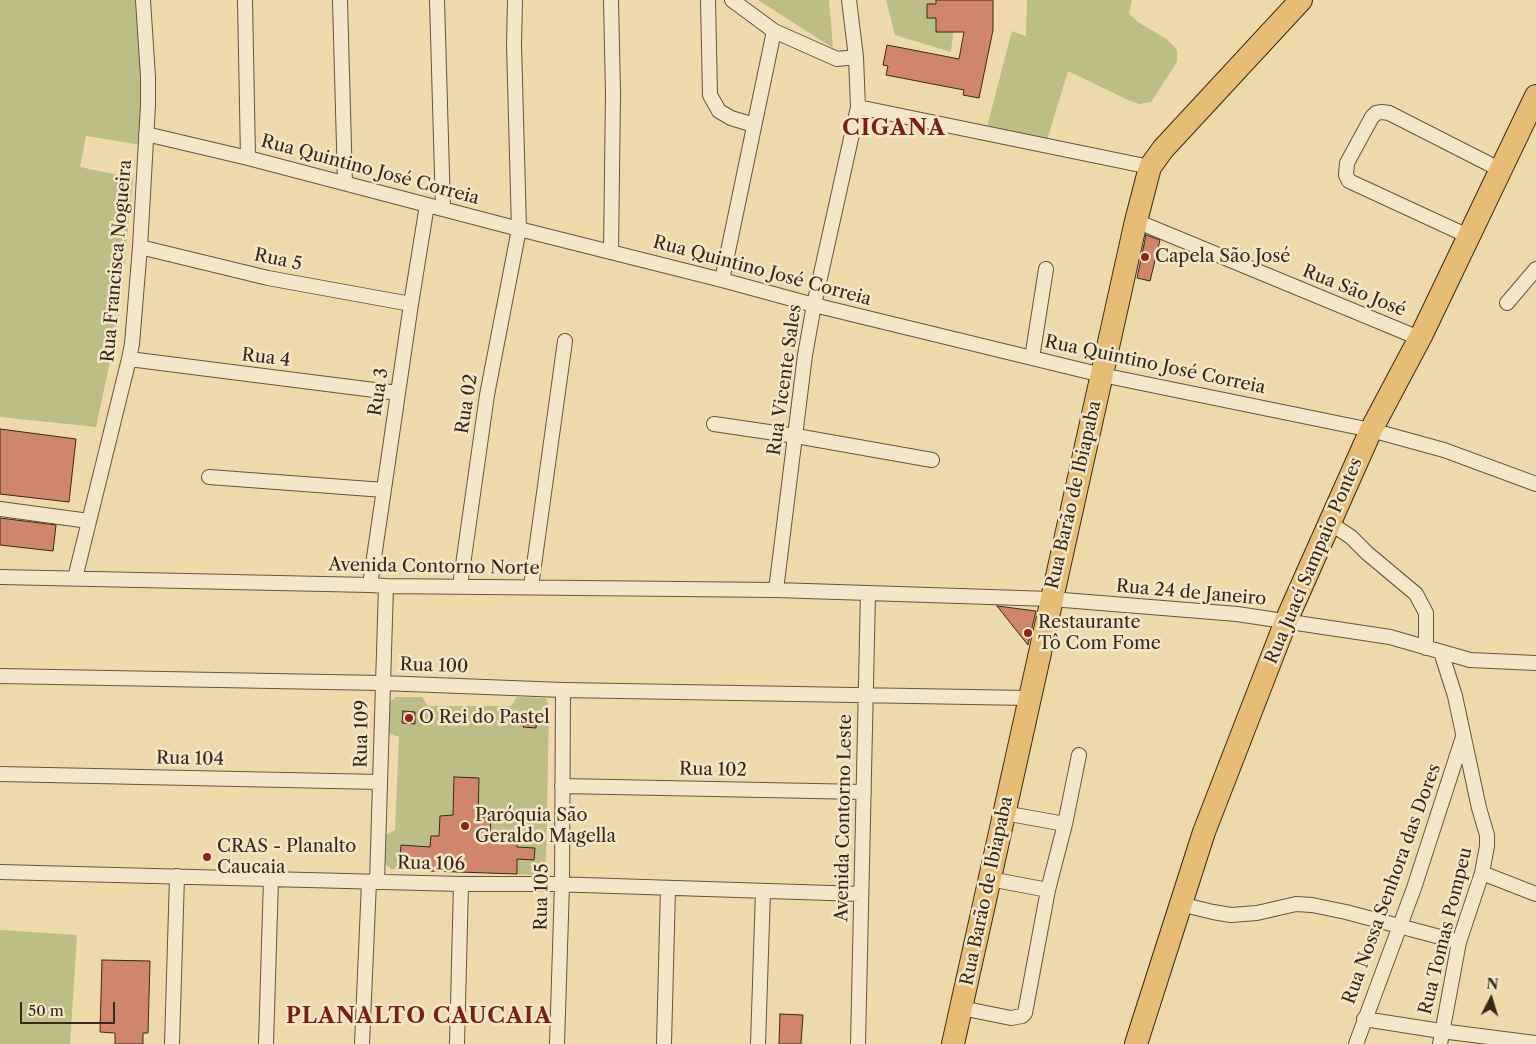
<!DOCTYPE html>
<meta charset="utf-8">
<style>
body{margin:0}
#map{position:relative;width:1536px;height:1044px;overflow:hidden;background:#eed9aa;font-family:"Libre Caslon Text",serif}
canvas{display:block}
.north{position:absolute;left:1466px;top:974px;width:50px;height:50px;-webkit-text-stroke:4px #f4e6c8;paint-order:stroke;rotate:5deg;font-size:14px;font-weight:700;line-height:20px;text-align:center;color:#362918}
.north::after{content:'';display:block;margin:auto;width:18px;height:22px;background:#362918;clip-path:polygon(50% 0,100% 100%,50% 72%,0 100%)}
.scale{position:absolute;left:20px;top:1002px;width:95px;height:22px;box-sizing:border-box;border:2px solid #362918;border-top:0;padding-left:6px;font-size:15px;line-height:18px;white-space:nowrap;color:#362918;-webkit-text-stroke:4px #f4e6c8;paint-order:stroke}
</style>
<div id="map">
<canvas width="1536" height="1044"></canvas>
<div class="north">N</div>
<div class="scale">50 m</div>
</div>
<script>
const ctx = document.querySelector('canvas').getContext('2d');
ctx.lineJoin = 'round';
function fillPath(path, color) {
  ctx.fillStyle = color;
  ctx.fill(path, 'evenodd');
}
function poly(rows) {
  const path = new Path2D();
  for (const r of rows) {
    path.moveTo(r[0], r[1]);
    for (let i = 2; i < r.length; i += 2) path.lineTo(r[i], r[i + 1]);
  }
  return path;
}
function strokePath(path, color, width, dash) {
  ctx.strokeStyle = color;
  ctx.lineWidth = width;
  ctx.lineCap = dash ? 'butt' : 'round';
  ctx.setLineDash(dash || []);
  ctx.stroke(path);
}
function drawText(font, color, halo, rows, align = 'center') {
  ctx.font = font + ' "Libre Caslon Text",serif';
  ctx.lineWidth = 5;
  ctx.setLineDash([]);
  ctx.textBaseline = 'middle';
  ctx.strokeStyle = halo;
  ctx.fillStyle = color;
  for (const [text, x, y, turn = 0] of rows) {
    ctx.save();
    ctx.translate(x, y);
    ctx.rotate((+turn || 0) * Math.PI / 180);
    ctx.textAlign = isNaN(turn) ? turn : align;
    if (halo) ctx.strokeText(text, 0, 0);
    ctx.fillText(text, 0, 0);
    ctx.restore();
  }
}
fillPath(poly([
 [0,0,139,0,143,110,141,145,86,136,80,167,133,178,119,319,96,427,0,417],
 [758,0,829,0,833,48],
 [886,0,957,0,951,52,895,35],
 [1027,0,1132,0,1129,14,1138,22,1168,40,1177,50,1177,62,1151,102,1139,104,1128,100,1068,71,1047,140,987,127,1012,31,1027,37,1026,36],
 [395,697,422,697,428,706,511,706,517,697,546,698,549,708,546,864,536,875,391,869,382,860,383,837,395,830,399,737,386,732,387,706],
 [0,930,77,935,70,1044,0,1044]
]), '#bcbe86');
const building = poly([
 [936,0,993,0,993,30,979,98,963,95,964,90,886,75,888,66,883,65,887,45,959,59,964,32,936,32,936,18,927,18,927,4,936,4,936,0],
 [1146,235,1160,240,1150,281,1137,278,1146,235],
 [0,429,76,439,69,502,0,494,0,429],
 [0,518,56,525,53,551,0,545,0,518],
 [997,606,1036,611,1028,645,997,606],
 [403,711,415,712,415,724,402,723,403,711],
 [524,715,537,716,536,728,523,727,524,715],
 [454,777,479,778,478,817,491,817,490,836,517,837,517,847,535,848,534,860,517,859,517,874,429,871,430,860,400,857,401,845,430,847,431,836,439,836,440,816,453,815,454,777],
 [102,960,150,961,148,1033,143,1033,143,1044,115,1044,115,1033,100,1032,102,960],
 [780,1014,803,1015,801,1044,779,1044,780,1014]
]);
fillPath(building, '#d0866b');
strokePath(building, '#362918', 1);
const minor = poly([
 [245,0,248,158],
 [340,0,345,183],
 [437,0,443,208],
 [708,0,710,95,719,111,731,118,754,125],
 [732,0,774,31,837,59,856,57],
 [858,107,1150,167],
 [146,134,248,158,519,229,722,280,814,305,1102,375,1371,430,1444,450,1536,484],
 [1136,221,1419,338],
 [1468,236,1349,181,1346,175,1347,163,1372,117,1376,113,1382,112,1389,113,1501,170],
 [140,247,268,278,411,304],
 [611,252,613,93,611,0],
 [722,280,774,31],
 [1507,303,1536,269],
 [1032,358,1046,269],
 [129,359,398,393],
 [714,424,796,436,932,460],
 [209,477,384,490],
 [0,509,89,521],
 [1330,523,1351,537,1367,553,1416,594,1426,613,1426,648],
 [0,577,370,585,386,586,776,590,1051,599,1237,614,1390,637,1470,660,1536,663],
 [75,578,129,359,132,344,140,247,148,105,148,77,143,0],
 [370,585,411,304,427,205],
 [460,586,487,395,519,229,514,44,515,0],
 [531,587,565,341],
 [776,590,805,355,814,305,858,107,856,57,849,0],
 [0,676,382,683,563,690,1029,698],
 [0,774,380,782],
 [562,786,864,792],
 [1004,813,1065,824],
 [0,872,461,884,552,884,861,894],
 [1482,873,1536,894],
 [990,879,1048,890],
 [377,882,386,586],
 [1180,904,1213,912,1231,915,1257,913,1296,904,1312,905,1346,912,1459,942],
 [961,1008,1011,1018,1022,1016,1025,1013,1048,890,1065,824,1079,755],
 [1364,1019,1441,1031,1536,1043],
 [172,1044,177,876],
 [266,1044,271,879],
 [362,1044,369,882],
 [457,1044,461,884],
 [557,1044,562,884,563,690],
 [664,1044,668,888],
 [758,1044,763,891],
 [858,1044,868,593],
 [1356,1044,1414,888,1463,737],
 [1440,1044,1459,942,1482,873,1487,846,1487,835,1479,808,1455,696,1441,652]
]);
const primary = poly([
 [953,1044,1136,221,1150,167,1163,149,1301,0],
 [1136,1044,1204,832,1286,621,1371,430,1422,334,1536,96]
]);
strokePath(minor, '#64553c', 16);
strokePath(primary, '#362918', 24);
strokePath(minor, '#f4e6c8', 14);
strokePath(primary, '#e7bc75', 22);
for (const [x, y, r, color] of [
 [1145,257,5,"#8f2418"],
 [1028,633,5,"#8f2418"],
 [409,718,5,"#8f2418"],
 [465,826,5,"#8f2418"],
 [207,857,5,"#8f2418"]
]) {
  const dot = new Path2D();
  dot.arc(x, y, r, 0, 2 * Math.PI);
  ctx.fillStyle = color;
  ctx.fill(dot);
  strokePath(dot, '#f4e6c8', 2);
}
drawText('18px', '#362918', '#f4e6c8', [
 ["Rua Quintino José Correia",370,170,15],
 ["Rua 5",278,260,12],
 ["Rua Francisca Nogueira",117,261,-85],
 ["Rua Quintino José Correia",762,271,15],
 ["Rua São José",1354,291,22],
 ["Rua 4",266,358,7],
 ["Rua Quintino José Correia",1155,365,12],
 ["Rua Vicente Sales",785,380,-82],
 ["Rua 3",379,392,-81],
 ["Rua 02",467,404,-81],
 ["Rua Barão de Ibiapaba",1074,495,-77],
 ["Rua Juací Sampaio Pontes",1314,561,-67],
 ["Avenida Contorno Norte",434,567,1],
 ["Rua 24 de Janeiro",1191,593,5],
 ["Rua 100",434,666,2],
 ["Rua 109",362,734,-89],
 ["Rua 104",190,759,1],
 ["Rua 102",713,770,1],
 ["Avenida Contorno Leste",844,818,-89],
 ["Rua 106",431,864,1],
 ["Rua Nossa Senhora das Dores",1392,884,-70],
 ["Rua Barão de Ibiapaba",987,891,-78],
 ["Rua 105",542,897,-89],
 ["Rua Tomas Pompeu",1446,931,-76]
]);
drawText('18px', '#362918', '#f4e6c8', [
 ["Capela São José",1155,257],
 ["Restaurante",1038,623],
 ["Tô Com Fome",1038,644],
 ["O Rei do Pastel",419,718],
 ["Paróquia São",475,816],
 ["Geraldo Magella",475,837],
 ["CRAS - Planalto",217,847],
 ["Caucaia",217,868]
], 'left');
ctx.letterSpacing = '1px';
drawText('bold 22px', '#7a1f14', '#f4e6c8', [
 ["CIGANA",894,129],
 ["PLANALTO CAUCAIA",419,1017]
]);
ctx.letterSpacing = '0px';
</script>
